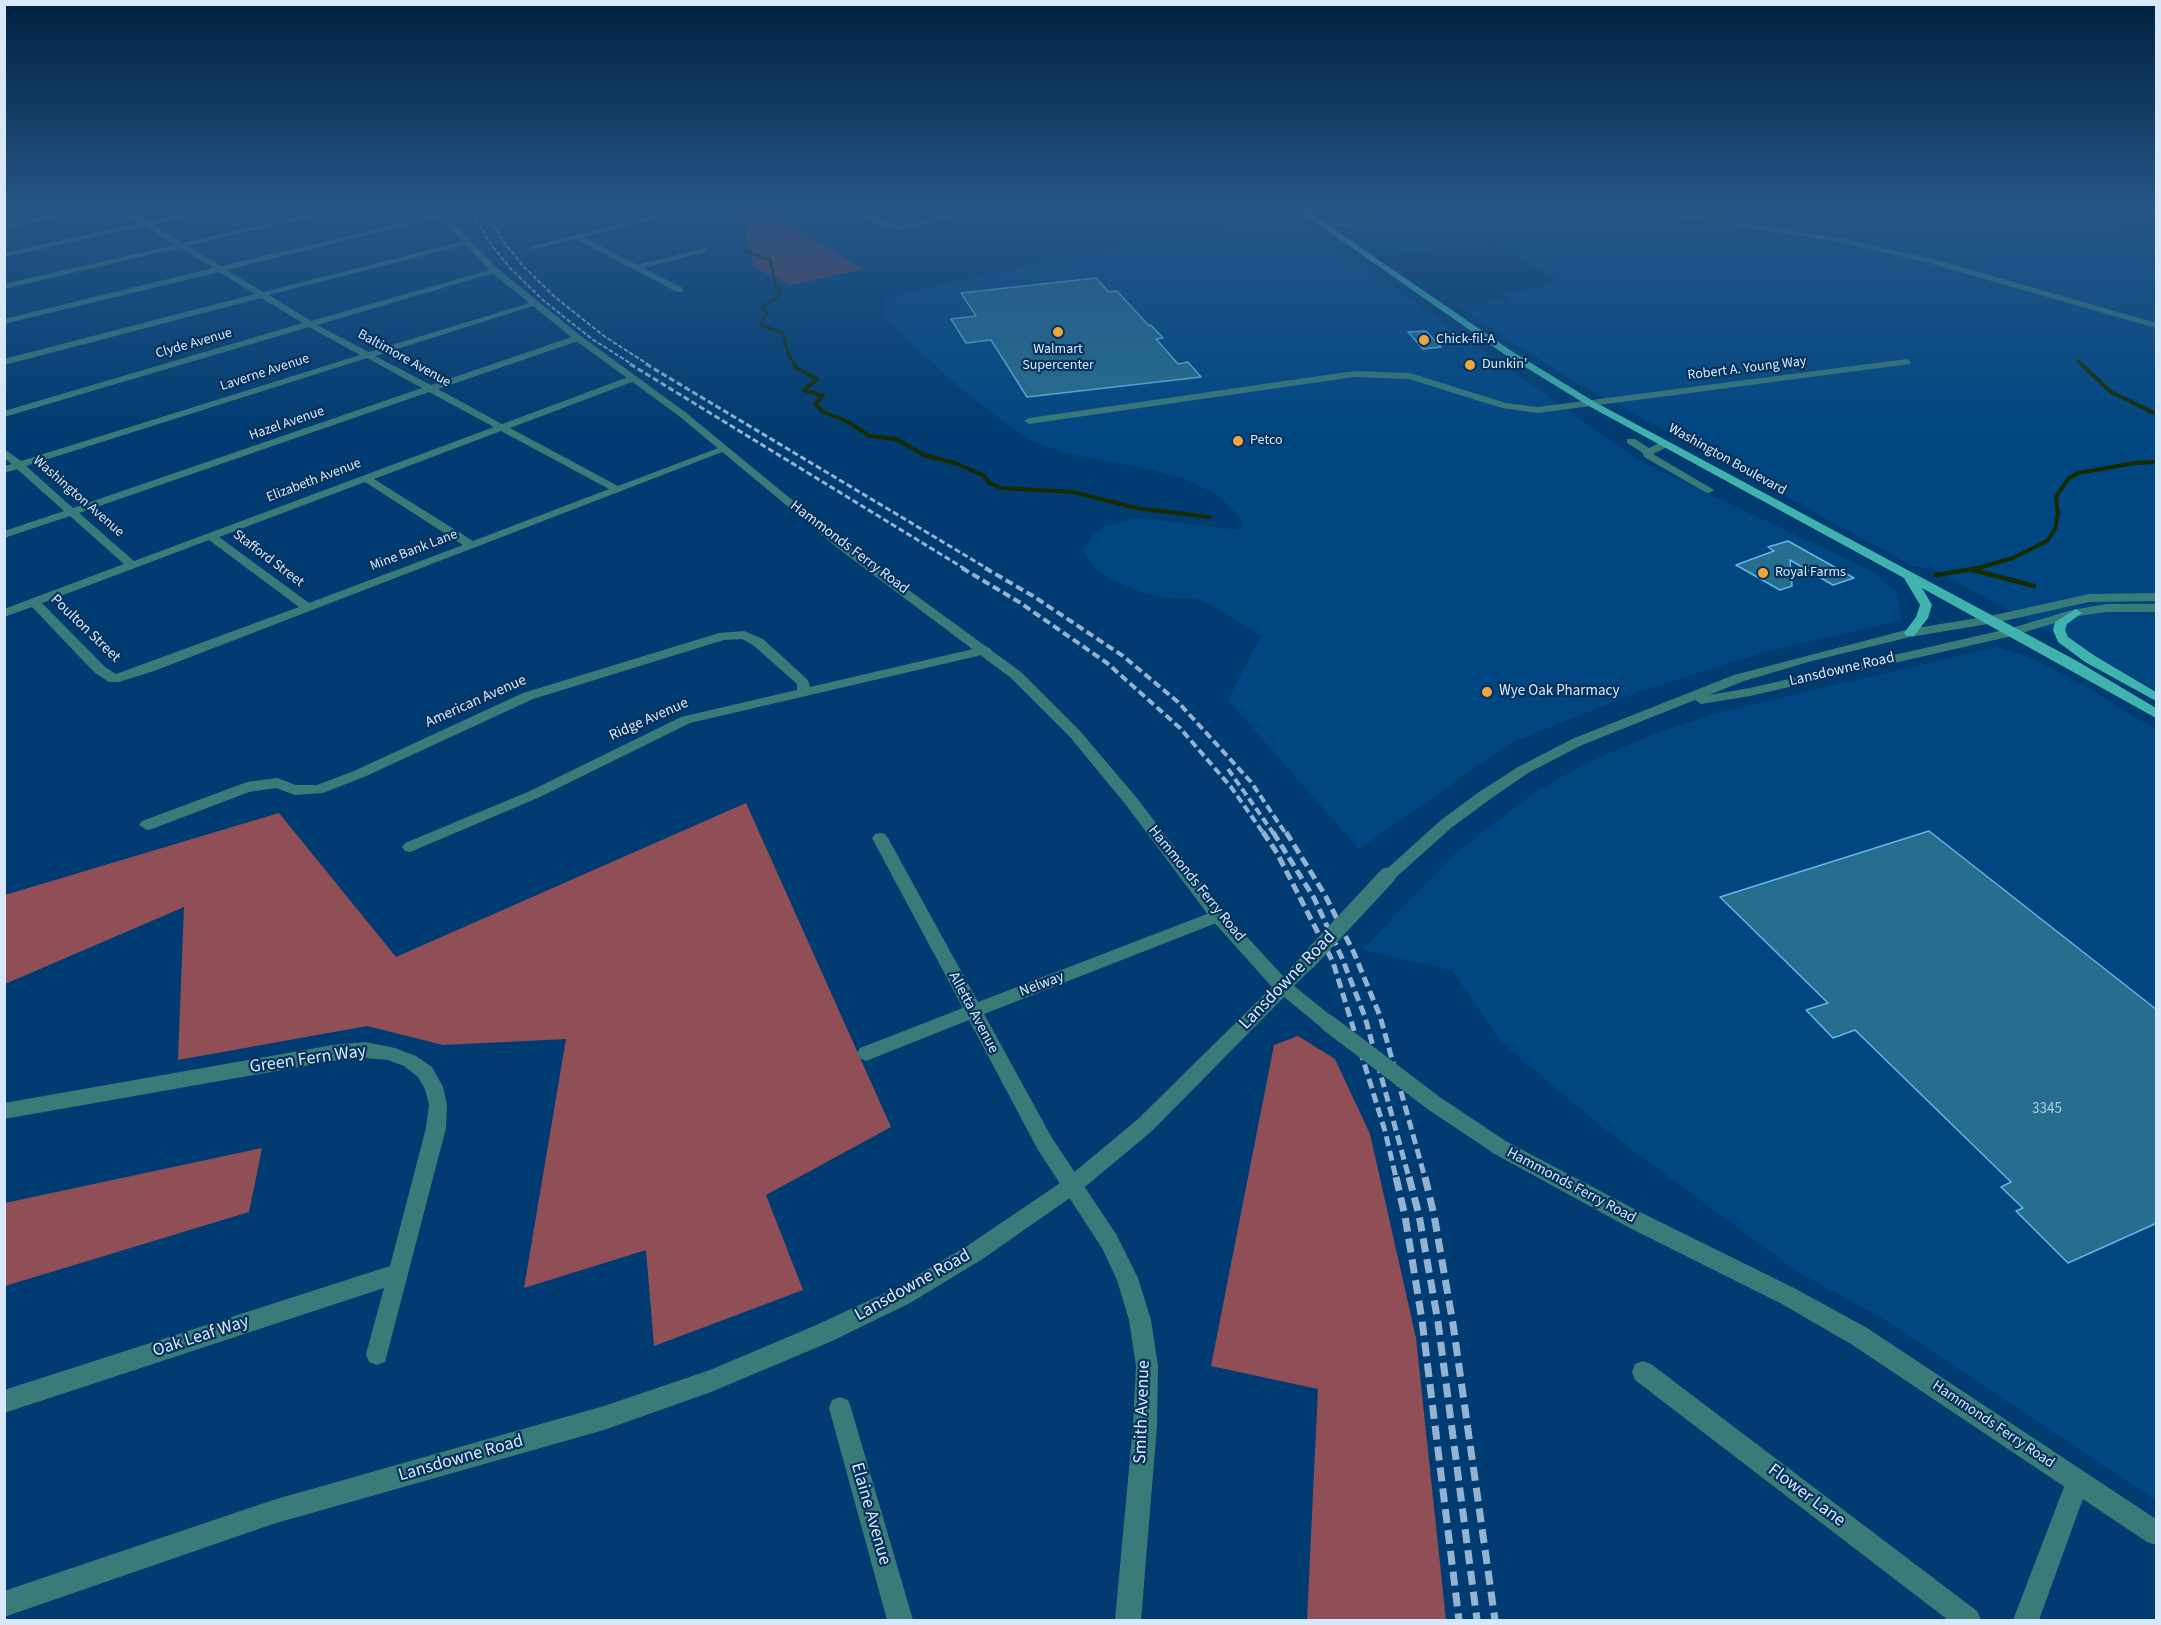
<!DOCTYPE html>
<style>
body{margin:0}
#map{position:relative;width:2161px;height:1625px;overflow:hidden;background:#003c71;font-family:"Source Sans 3",sans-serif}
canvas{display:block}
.frame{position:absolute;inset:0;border:6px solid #d7e8fb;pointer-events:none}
</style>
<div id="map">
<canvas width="2161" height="1625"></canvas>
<div class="frame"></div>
</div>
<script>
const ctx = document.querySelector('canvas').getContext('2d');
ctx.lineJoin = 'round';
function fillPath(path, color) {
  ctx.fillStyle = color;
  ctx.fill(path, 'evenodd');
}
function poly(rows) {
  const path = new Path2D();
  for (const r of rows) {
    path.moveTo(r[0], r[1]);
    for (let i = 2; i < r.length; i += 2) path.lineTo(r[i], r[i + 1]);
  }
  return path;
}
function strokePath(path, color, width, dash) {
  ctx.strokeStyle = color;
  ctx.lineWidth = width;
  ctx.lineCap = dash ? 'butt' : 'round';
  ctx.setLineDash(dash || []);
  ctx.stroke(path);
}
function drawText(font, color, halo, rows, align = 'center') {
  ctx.font = font + ' "Source Sans 3",sans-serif';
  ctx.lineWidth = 4.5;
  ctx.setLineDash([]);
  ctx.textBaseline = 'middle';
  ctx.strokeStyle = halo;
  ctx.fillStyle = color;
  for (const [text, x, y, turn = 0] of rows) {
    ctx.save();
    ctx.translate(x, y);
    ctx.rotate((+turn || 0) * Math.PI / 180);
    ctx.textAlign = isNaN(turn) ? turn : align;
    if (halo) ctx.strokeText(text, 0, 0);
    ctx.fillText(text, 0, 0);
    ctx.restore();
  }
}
fillPath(poly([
 [1316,208,2038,208,2156,235,2156,689,1933,569,1912,566,1569,378,1485,325,1457,305,1509,300,1502,293,1534,289,1556,280,1495,243,1387,255,1346,228,1431,218,1419,210,1334,220],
 [1299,220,1638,460,1871,571,1896,591,1902,620,1764,652,1638,692,1512,742,1359,849,1228,700,1261,636,1208,603,1197,599,1167,598,1142,592,1114,581,1095,569,1083,550,1090,538,1102,527,1135,518,1239,530,1242,528,1243,523,1231,507,1214,493,1187,480,1153,470,1065,453,1029,440,961,389,895,328,885,314,884,303,891,297,1090,251,1196,230],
 [1997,647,2030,658,2082,684,2156,730,2156,1501,1880,1317,1798,1272,1608,1132,1500,1041,1452,970,1362,950,1458,851,1537,791,1589,762,1649,736,1717,713]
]), '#004782');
fillPath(poly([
 [725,208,778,208,801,231,863,269,791,285,753,267,750,240,748,240]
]), '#753741');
fillPath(poly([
 [746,803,891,1127,766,1195,803,1290,654,1346,646,1250,524,1288,566,1039,443,1045,367,1026,178,1060,184,907,5,984,5,895,279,813,396,957],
 [1298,1036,1335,1059,1370,1134,1416,1338,1446,1620,1307,1620,1318,1389,1211,1366,1274,1045],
 [262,1148,249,1212,5,1286,5,1203]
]), '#904e57');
strokePath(poly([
 [737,208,745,230,743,250,770,260,776,285,780,291,777,298,762,307,767,314,760,325,783,333,788,353,795,365],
 [2078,361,2083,365]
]), '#172b01', 3);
strokePath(poly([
 [794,364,796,368,817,379,804,390,823,396,815,404,823,412,848,422,870,436,896,439,924,455,955,463,985,476,988,482,1000,488,1073,492,1136,508,1209,517],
 [2081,364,2111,392,2156,414],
 [1974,569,2013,558,2047,541,2055,529,2058,514,2056,497,2068,479,2078,473,2135,463,2156,462]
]), '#172b01', 4);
strokePath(poly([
 [1973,570,2034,586],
 [1935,575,1980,568]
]), '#172b01', 4.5);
const building = poly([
 [1096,278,1109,292,1117,291,1149,326,1151,325,1163,338,1156,339,1178,364,1188,362,1201,377,1027,397,991,340,966,343,951,319,976,316,961,293,1096,278],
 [1426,331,1441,347,1423,349,1408,332,1426,331],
 [1788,541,1854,578,1833,585,1790,560,1792,586,1780,590,1736,565,1774,551,1768,547,1788,541],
 [1929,831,2157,1010,2157,1223,2068,1263,2016,1211,2023,1208,2001,1187,2011,1182,1855,1030,1833,1038,1806,1010,1828,1003,1720,897,1929,831]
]);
fillPath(building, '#276e8e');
strokePath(building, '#5eb9e4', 1.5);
fillPath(poly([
 [87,208,100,208,4,229,4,225,87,208],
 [117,208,125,208,147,222,210,208,223,208,153,225,221,266,443,214,443,216,227,270,263,292,468,240,468,244,269,295,311,321,497,268,497,272,317,325,369,352,536,301,536,305,375,356,431,385,575,336,581,336,581,340,438,389,502,424,631,376,637,376,637,380,510,428,618,486,721,447,730,449,154,671,119,682,109,682,95,673,32,607,4,617,4,609,124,564,70,516,4,538,4,531,64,511,17,469,4,473,4,466,12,464,4,458,4,449,21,461,360,355,309,327,4,417,4,411,303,323,261,298,4,365,4,359,255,294,219,272,4,324,4,319,213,268,145,226,4,257,4,253,140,223,117,208],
 [367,358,422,388,73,508,26,466,367,358],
 [429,392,494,427,134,561,79,513,429,392],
 [501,431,609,489,473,541,374,479,501,431],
 [365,482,463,545,309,603,219,537,365,482],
 [209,540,299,607,116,674,105,667,42,603,209,540],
 [683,208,695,208,584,237,637,265,706,248,706,252,643,268,683,288,683,292,677,292,576,239,533,249,529,247,683,208],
 [850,208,858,208,898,226,984,208,997,208,898,230,881,226,850,208],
 [1485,208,1509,208,1323,228,1319,226,1485,208],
 [1575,208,1603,208,1698,216,1840,238,1937,260,2156,323,2156,328,1932,264,1840,242,1698,220,1575,208],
 [1907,359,1911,362,1910,364,1538,413,1502,408,1409,379,1354,377,1029,424,1024,421,1029,418,1354,371,1410,373,1506,403,1538,407,1907,359],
 [1627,439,1635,439,1649,448,1661,442,1669,442,1669,446,1653,454,1714,490,1709,493,1705,492,1644,457,1643,453,1627,443,1627,439],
 [2156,593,2156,601,2089,602,1990,624,1984,620,1990,616,2089,594,2156,593],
 [2107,604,2156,604,2156,612,2107,612,2078,616,2012,636,2006,632,2008,629,2072,610,2107,604],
 [744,631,763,639,808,680,810,687,986,646,992,650,986,654,690,723,540,797,410,852,405,851,402,847,405,843,530,791,681,717,797,690,797,684,753,645,742,639,724,640,533,699,364,777,323,793,295,795,276,788,249,792,152,829,147,830,139,825,142,821,247,782,277,778,296,785,317,785,354,771,523,693,719,633,744,631],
 [880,833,885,834,888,838,978,1002,1212,912,1218,910,1224,912,1226,916,1224,920,984,1014,1052,1138,1116,1234,1138,1278,1151,1320,1158,1366,1157,1426,1141,1620,1115,1620,1133,1426,1136,1366,1129,1320,1117,1280,1102,1248,1038,1150,969,1020,866,1061,860,1058,857,1053,860,1048,963,1008,872,838,875,834,880,833],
 [365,1042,395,1048,416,1056,432,1067,443,1087,447,1105,446,1128,385,1362,377,1365,369,1362,366,1354,384,1288,4,1413,4,1390,390,1266,426,1128,429,1105,425,1089,418,1077,404,1066,388,1060,365,1058,333,1061,4,1119,4,1103,333,1045,365,1042],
 [1643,1361,1651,1364,1977,1611,1981,1620,1948,1620,1635,1380,1632,1372,1635,1364,1643,1361],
 [840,1397,848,1400,851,1408,913,1620,887,1620,829,1408,832,1400,840,1397],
 [2077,1470,2085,1474,2089,1482,2039,1620,2013,1620,2069,1474,2077,1470]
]), '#397b78');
fillPath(poly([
 [336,208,348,208,4,289,4,284,336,208],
 [431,208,438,208,497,268,581,336,685,412,847,545,1021,672,1080,731,1136,797,1224,912,1283,976,1301,957,1307,955,1313,957,1315,962,1313,967,1294,986,1334,1018,1337,1023,1334,1028,1328,1030,1322,1028,1284,997,1152,1131,1080,1191,981,1260,910,1303,830,1342,711,1392,604,1430,273,1524,4,1617,4,1591,273,1500,604,1406,710,1370,814,1326,894,1289,967,1246,1066,1179,1138,1119,1272,987,1212,920,1126,805,1070,737,1011,678,839,549,679,416,575,340,491,272,431,208],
 [1990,616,1994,617,1996,620,1994,623,1910,637,1812,661,1744,681,1709,695,1750,688,2012,628,2018,632,2012,636,1750,696,1701,704,1695,700,1582,745,1528,773,1489,800,1451,828,1393,880,1381,880,1379,876,1441,820,1479,792,1518,767,1572,739,1734,675,1910,629,1990,616],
 [1498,1137,1640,1212,1796,1289,1867,1328,2156,1519,2156,1545,2147,1542,1851,1344,1780,1303,1626,1226,1491,1152,1488,1146,1491,1140,1498,1137]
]), '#397b78');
fillPath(poly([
 [1295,208,1303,208,1510,350,1593,401,2077,661,2156,708,2156,718,1922,588,1932,605,1928,618,1914,636,1906,636,1904,633,1916,617,1920,605,1904,578,1587,405,1504,354,1295,208],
 [2076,609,2082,613,2067,624,2065,630,2068,637,2095,656,2156,692,2156,701,2085,662,2058,642,2053,630,2055,622,2076,609]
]), '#40b3ae');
fillPath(poly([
 [2130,208,2156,211,2156,215,2131,210,2130,208]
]), '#36cac5');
strokePath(poly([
 [469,208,490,243,510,268,544,301,592,339,633,365],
 [483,208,503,241,523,266,556,298,604,336,649,365]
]), '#94b3d0', 2, [4.5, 2]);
strokePath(poly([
 [630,364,965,569],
 [646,364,988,569]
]), '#94b3d0', 3, [6, 3]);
strokePath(poly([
 [962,568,1019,602,1107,663,1180,728,1231,787,1264,834],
 [985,568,1033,596,1123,656,1178,702,1251,782,1286,834],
 [1228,769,1274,834]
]), '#94b3d0', 4, [8, 4]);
strokePath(poly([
 [1263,832,1277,853,1333,962,1385,1131,1396,1178],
 [1273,832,1314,898,1342,958,1365,1017,1409,1178],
 [1286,832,1325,895,1354,953,1380,1016,1425,1178]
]), '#94b3d0', 5, [10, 5]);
strokePath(poly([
 [1396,1177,1405,1216,1422,1320,1459,1620],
 [1409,1177,1419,1215,1438,1322,1477,1620],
 [1425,1177,1434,1215,1453,1324,1495,1620]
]), '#94b3d0', 7, [14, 7]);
strokePath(poly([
 [1307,962,1387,876],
 [1328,1023,1435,1104,1498,1146]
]), '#397b78', 17);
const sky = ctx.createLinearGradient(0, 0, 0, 436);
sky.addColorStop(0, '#00213e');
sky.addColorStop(0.48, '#265686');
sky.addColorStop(1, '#26568600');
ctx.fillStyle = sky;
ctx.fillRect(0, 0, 2161, 436);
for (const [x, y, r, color] of [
 [1058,332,6,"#f0a63f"],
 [1424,340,6,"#f0a63f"],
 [1470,365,6,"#f0a63f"],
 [1238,441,6,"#f0a63f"],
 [1763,573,6,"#f0a63f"],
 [1487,692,6,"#f0a63f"]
]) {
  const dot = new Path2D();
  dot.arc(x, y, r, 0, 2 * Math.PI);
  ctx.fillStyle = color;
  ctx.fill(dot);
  strokePath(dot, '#06325b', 2);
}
drawText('14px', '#d7e8fb', '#06325b', [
 ["Chick-fil-A",1436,340],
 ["Walmart",1058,350,"center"],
 ["Supercenter",1058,366,"center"],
 ["Dunkin'",1482,365],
 ["Petco",1250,441],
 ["Royal Farms",1775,573]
], 'left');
drawText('14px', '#d7e8fb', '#06325b', [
 ["Clyde Avenue",194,344,-16],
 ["Baltimore Avenue",404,359,29],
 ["Robert A. Young Way",1747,369,-7],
 ["Laverne Avenue",265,373,-18],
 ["Hazel Avenue",287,424,-19],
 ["Washington Boulevard",1727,460,29],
 ["Elizabeth Avenue",314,481,-21],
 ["Washington Avenue",78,497,41],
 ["Mine Bank Lane",414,551,-21],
 ["Stafford Street",268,559,37]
]);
drawText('15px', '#d7e8fb', '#06325b', [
 ["Hammonds Ferry Road",849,548,37],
 ["Poulton Street",85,629,44],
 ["Lansdowne Road",1842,670,-13],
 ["American Avenue",476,702,-24],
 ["Ridge Avenue",649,720,-24],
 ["Hammonds Ferry Road",1196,884,51],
 ["Nelway",1042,985,-21],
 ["Alletta Avenue",973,1013,62],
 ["Hammonds Ferry Road",1571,1186,28],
 ["Hammonds Ferry Road",1993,1425,34]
]);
drawText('15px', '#d7e8fb', '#06325b', [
 ["Wye Oak Pharmacy",1499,692]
], 'left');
drawText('15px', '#abcae0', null, [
 ["3345",2047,1110]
]);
drawText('18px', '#d7e8fb', '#06325b', [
 ["Lansdowne Road",1288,981,-46],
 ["Green Fern Way",308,1060,-8],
 ["Lansdowne Road",913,1286,-29],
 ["Oak Leaf Way",201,1337,-18],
 ["Smith Avenue",1143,1412,-88],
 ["Lansdowne Road",461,1459,-16],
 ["Flower Lane",1806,1496,37],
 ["Elaine Avenue",870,1514,74]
]);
</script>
